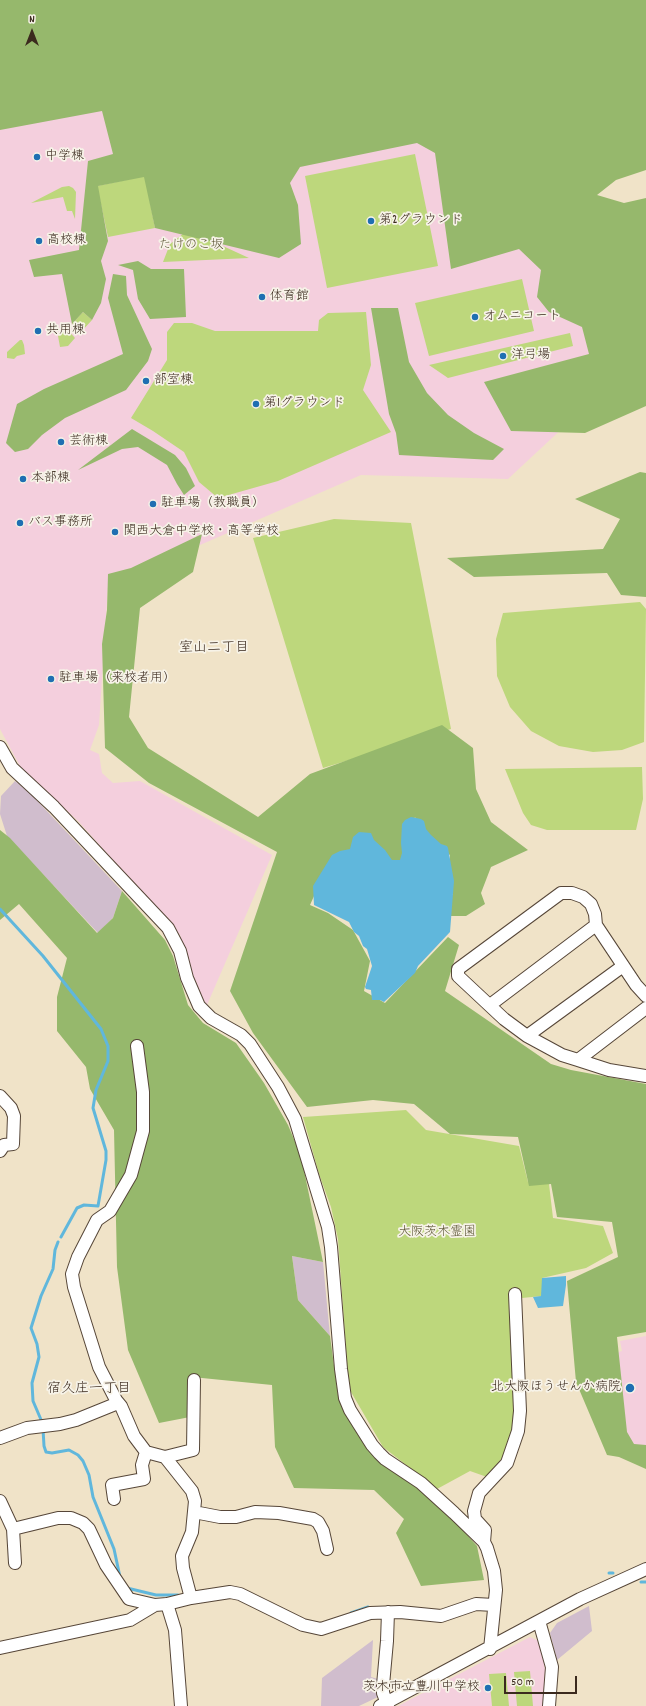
<!DOCTYPE html>
<meta charset="utf-8">
<style>
body{margin:0}
#map{position:relative;width:646px;height:1706px;overflow:hidden;background:#f0e3c8;font-family:Dekko,sans-serif}
canvas{display:block}
.north{position:absolute;left:12px;top:12px;width:40px;height:40px;-webkit-text-stroke:3px #f7f3e8;paint-order:stroke;rotate:0deg;font-size:11px;font-weight:700;line-height:16px;text-align:center;color:#3b2a1e}
.north::after{content:'';display:block;margin:auto;width:14px;height:18px;background:#3b2a1e;clip-path:polygon(50% 0,100% 100%,50% 72%,0 100%)}
.scale{position:absolute;left:504px;top:1676px;width:73px;height:18px;box-sizing:border-box;border:2px solid #3b2a1e;border-top:0;padding-left:5px;font-size:12px;line-height:14px;white-space:nowrap;color:#3b2a1e;-webkit-text-stroke:3px #f7f3e8;paint-order:stroke}
</style>
<div id="map">
<canvas width="646" height="1706"></canvas>
<div class="north">N</div>
<div class="scale">50 m</div>
</div>
<script>
const ctx = document.querySelector('canvas').getContext('2d');
ctx.lineJoin = 'round';
function fillPath(path, color) {
  ctx.fillStyle = color;
  ctx.fill(path, 'evenodd');
}
function poly(rows) {
  const path = new Path2D();
  for (const r of rows) {
    path.moveTo(r[0], r[1]);
    for (let i = 2; i < r.length; i += 2) path.lineTo(r[i], r[i + 1]);
  }
  return path;
}
function strokePath(path, color, width, dash) {
  ctx.strokeStyle = color;
  ctx.lineWidth = width;
  ctx.lineCap = dash ? 'butt' : 'round';
  ctx.setLineDash(dash || []);
  ctx.stroke(path);
}
function drawText(font, color, halo, rows, align = 'center') {
  ctx.font = font + ' Dekko,"Klee One",sans-serif';
  ctx.lineWidth = 3.5;
  ctx.setLineDash([]);
  ctx.textBaseline = 'middle';
  ctx.strokeStyle = halo;
  ctx.fillStyle = color;
  for (const [text, x, y, turn = 0] of rows) {
    ctx.save();
    ctx.translate(x, y);
    ctx.rotate((+turn || 0) * Math.PI / 180);
    ctx.textAlign = isNaN(turn) ? turn : align;
    if (halo) ctx.strokeText(text, 0, 0);
    ctx.fillText(text, 0, 0);
    ctx.restore();
  }
}
fillPath(poly([
 [0,107,503,115,626,369,508,479,361,475,108,585,99,725,90,750,99,754,102,773,113,783,140,781,272,855,207,1005,201,996,193,978,180,935,78,821,21,768,0,729],
 [646,1336,646,1466,619,1457,609,1355,622,1351,620,1341],
 [530,1637,541,1642,545,1670,543,1706,398,1706]
]), '#f4cfdd');
fillPath(poly([
 [15,781,29,792,122,891,113,918,98,933,7,836,0,814,1,796],
 [292,1256,323,1262,330,1336,298,1300],
 [589,1606,592,1631,557,1660,550,1633,557,1623],
 [373,1640,371,1677,378,1679,378,1697,359,1706,321,1706,322,1678]
]), '#d0bdcd');
fillPath(poly([
 [415,154,438,266,327,288,305,176],
 [145,176,155,228,108,237,97,186],
 [69,186,73,188,76,192,75,219,72,211,67,211,63,197,31,203,62,187],
 [188,230,249,258,163,262,170,244],
 [522,279,534,331,429,356,415,303],
 [83,312,92,320,81,332,72,324],
 [366,312,371,365,363,390,391,432,278,481,218,498,199,482,184,452,153,431,131,418,167,360,167,332,174,323,192,323,215,331,318,331,319,320,328,313],
 [67,329,75,338,68,346,60,347,58,336],
 [570,333,573,346,448,378,429,365],
 [20,340,22,340,24,345,25,354,17,356,14,359,7,358,7,352],
 [334,519,411,523,451,729,323,768,253,538],
 [640,602,646,609,644,742,622,750,593,752,559,746,531,731,510,707,497,676,496,639,503,613],
 [642,767,643,799,636,830,547,830,531,825,523,813,505,769],
 [406,1110,426,1130,519,1146,528,1182,549,1184,553,1218,603,1226,613,1253,586,1268,542,1278,542,1296,512,1299,514,1413,509,1449,487,1477,470,1471,437,1489,383,1447,351,1392,348,1377,338,1239,331,1207,319,1174,303,1117],
 [530,1671,533,1706,517,1706,514,1672],
 [506,1673,509,1706,492,1706,489,1674]
]), '#bdd77c');
fillPath(poly([
 [0,0,646,0,646,170,616,180,597,195,624,203,646,198,646,406,585,433,511,431,484,382,589,354,582,327,549,312,537,297,541,270,519,249,451,269,435,153,417,143,300,167,290,183,298,205,301,244,279,258,155,228,144,177,98,186,108,241,101,261,106,279,101,303,92,320,83,312,72,324,62,274,34,277,29,260,79,250,88,161,113,154,102,111,0,130],
 [138,261,151,269,184,269,186,317,150,319,138,299,133,270,118,265],
 [113,274,126,276,127,295,152,349,148,361,126,390,65,418,42,435,28,449,15,452,6,443,17,404,44,389,123,354,108,298],
 [371,308,398,308,409,362,427,393,448,415,474,433,504,449,493,460,399,455,396,433,389,414],
 [132,429,175,455,186,468,195,486,184,495,177,484,167,465,138,447,122,449,78,470],
 [640,472,646,473,646,597,621,595,607,573,474,577,447,558,603,549,620,519,575,499],
 [202,534,193,572,140,608,129,717,148,748,258,817,310,774,442,725,473,748,476,789,491,822,528,850,491,867,481,893,485,904,466,916,448,916,438,896,453,895,449,888,450,855,424,839,415,817,400,867,352,857,331,858,310,905,328,913,353,930,370,961,364,991,385,1003,448,937,459,945,445,991,551,1064,571,1070,646,1084,646,1332,617,1337,627,1432,634,1444,646,1445,646,1469,619,1457,607,1455,576,1382,567,1281,618,1257,612,1222,557,1217,551,1184,529,1186,518,1137,450,1134,414,1104,373,1100,307,1107,253,1033,230,991,277,852,149,783,105,748,102,644,107,610,108,574,131,568],
 [0,830,10,838,97,933,113,918,122,891,165,940,173,956,188,1005,203,1023,236,1043,264,1083,288,1125,301,1156,323,1262,292,1256,298,1300,330,1336,338,1395,375,1457,436,1500,477,1546,484,1580,421,1586,396,1533,404,1519,374,1490,294,1488,275,1447,272,1385,192,1377,190,1417,159,1423,128,1350,117,1267,114,1130,90,1089,86,1067,57,1031,57,997,67,958,19,904,0,920]
]), '#96b86c');
fillPath(poly([
 [411,817,421,819,424,821,426,829,431,835,441,844,447,846,448,848,454,881,450,932,418,966,415,973,384,1002,380,1000,372,1000,371,990,366,989,365,987,372,966,367,949,363,946,359,936,354,932,349,922,314,905,313,886,332,855,340,851,350,849,353,837,359,832,371,833,374,840,385,850,392,860,400,860,402,853,401,843,402,824,405,820],
 [566,1276,566,1285,563,1306,538,1308,533,1297,541,1296,542,1278]
]), '#60b7dc');
strokePath(poly([
 [0,909,43,956,101,1029,108,1046,108,1061,96,1090,93,1108,106,1151,106,1160,98,1206,84,1205,77,1208,61,1237],
 [42,1422,33,1401,32,1383,39,1357,37,1344,31,1328,41,1296,53,1269,55,1250,58,1242],
 [43,1429,44,1446,46,1452,52,1453,69,1450,78,1455,83,1461,89,1475,93,1497,114,1549,120,1577],
 [609,1573,613,1573],
 [641,1582,646,1582],
 [127,1588,156,1595,178,1595],
 [351,1613,368,1607]
]), '#60b7dc', 3);
const minor = poly([
 [0,747,12,768,54,807,168,928,180,951,187,978,199,1006,211,1018,241,1035,250,1044,278,1087,295,1119,328,1227,331,1247,341,1369,345,1398,350,1410,372,1445,379,1453,385,1459,421,1483,454,1513,484,1542,487,1548,494,1571,496,1590,490,1649],
 [646,996,636,985,596,925,595,914,591,904,583,897,572,893,561,893,458,969,458,976,504,1019,527,1036,562,1055,578,1060,646,1008],
 [490,1005,596,925],
 [527,1036,623,966],
 [137,1046,143,1092,143,1131,131,1175,110,1211,97,1220,78,1257,72,1274,74,1287,99,1367,116,1400,121,1406,134,1436,146,1452,165,1457,192,1491,195,1501,192,1532,182,1556,183,1568,191,1598],
 [578,1060,609,1070,646,1076],
 [0,1096,11,1108,14,1116,13,1144,4,1145,0,1151],
 [0,1438,27,1428,60,1424,76,1420,118,1403],
 [165,1457,193,1450,194,1380],
 [114,1499,112,1485,144,1479,142,1465,146,1452],
 [0,1501,13,1529,15,1563],
 [194,1512,220,1517,236,1517,255,1512,279,1513,313,1519,318,1522,323,1531,327,1549],
 [13,1529,58,1518,71,1518,83,1523,89,1529,106,1565,129,1599,155,1605],
 [484,1542,485,1530,475,1519,474,1511,479,1493,507,1463,518,1431,520,1411,515,1294],
 [167,1604,175,1630,181,1706],
 [388,1612,387,1641,383,1685,383,1693,388,1706],
 [539,1621,552,1667,549,1706],
 [0,1648,130,1620,155,1605,167,1604,191,1598,230,1592,240,1594,303,1625,321,1629,370,1613,400,1612,441,1616,476,1604,494,1605],
 [380,1706,580,1599,646,1569]
]);
strokePath(minor, '#564638', 14);
strokePath(minor, '#fff', 12);
for (const [x, y, r, color] of [
 [37,157,4,"#1f6fb2"],
 [371,221,4,"#1f6fb2"],
 [39,241,4,"#1f6fb2"],
 [262,297,4,"#1f6fb2"],
 [475,317,4,"#1f6fb2"],
 [38,331,4,"#1f6fb2"],
 [503,356,4,"#1f6fb2"],
 [146,381,4,"#1f6fb2"],
 [256,404,4,"#1f6fb2"],
 [61,442,4,"#1f6fb2"],
 [23,479,4,"#1f6fb2"],
 [153,504,4,"#1f6fb2"],
 [20,523,4,"#1f6fb2"],
 [115,532,4,"#1f6fb2"],
 [51,679,4,"#1f6fb2"],
 [630,1388,5,"#1f6fb2"],
 [488,1688,4,"#1f6fb2"]
]) {
  const dot = new Path2D();
  dot.arc(x, y, r, 0, 2 * Math.PI);
  ctx.fillStyle = color;
  ctx.fill(dot);
  strokePath(dot, '#f7f3e8', 1.5);
}
drawText('13px', '#3b2a1e', '#f7f3e8', [
 ["中学棟",45,157],
 ["第2グラウンド",379,221],
 ["高校棟",47,241],
 ["体育館",270,297],
 ["オムニコート",483,317],
 ["共用棟",46,331],
 ["洋弓場",511,356],
 ["部室棟",154,381],
 ["第1グラウンド",264,404],
 ["芸術棟",69,442],
 ["本部棟",31,479],
 ["駐車場（教職員）",161,504],
 ["バス事務所",28,523],
 ["関西大倉中学校・高等学校",123,532],
 ["駐車場（来校者用）",59,679],
 ["北大阪ほうせんか病院",621,1388,"right"],
 ["茨木市立豊川中学校",480,1688,"right"]
], 'left');
drawText('13px', '#5c5536', '#f7f3e8', [
 ["たけのこ坂",191,246],
 ["大阪茨木霊園",437,1233]
]);
drawText('14px', '#3b2a1e', '#f7f3e8', [
 ["室山二丁目",214,649],
 ["宿久庄一丁目",89,1390]
]);
</script>
